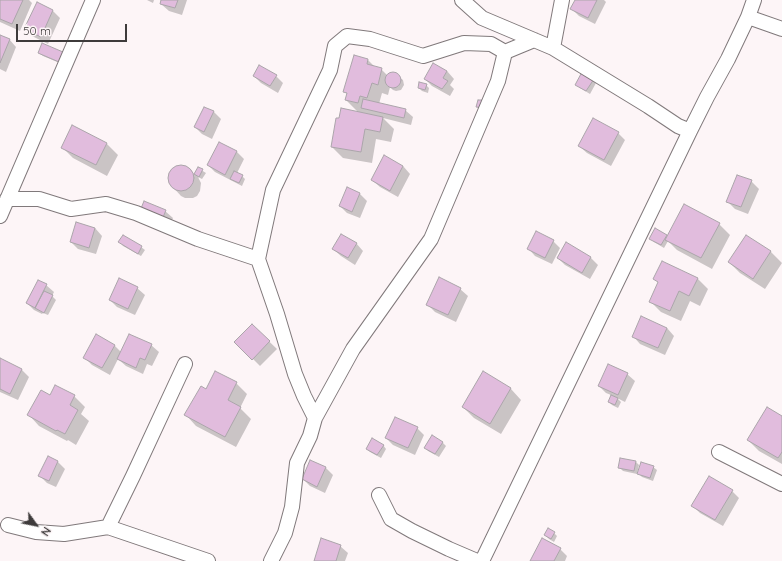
<!DOCTYPE html>
<style>
body{margin:0}
#map{position:relative;width:782px;height:561px;overflow:hidden;background:#fdf5f7;font-family:Quicksand,sans-serif}
canvas{display:block}
.north{position:absolute;left:16px;top:505px;width:40px;height:40px;-webkit-text-stroke:3px #fdf5f7;paint-order:stroke;rotate:123deg;font-size:11px;font-weight:700;line-height:16px;text-align:center;color:#3e3b3b}
.north::after{content:'';display:block;margin:auto;width:14px;height:18px;background:#3e3b3b;clip-path:polygon(50% 0,100% 100%,50% 72%,0 100%)}
.scale{position:absolute;left:16px;top:24px;width:111px;height:18px;box-sizing:border-box;border:2px solid #3e3b3b;border-top:0;padding-left:5px;font-size:12px;line-height:14px;white-space:nowrap;color:#3e3b3b;-webkit-text-stroke:3px #fdf5f7;paint-order:stroke}
</style>
<div id="map">
<canvas width="782" height="561"></canvas>
<div class="north">N</div>
<div class="scale">50 m</div>
</div>
<script>
const ctx = document.querySelector('canvas').getContext('2d');
ctx.lineJoin = 'round';
function fillPath(path, color) {
  ctx.fillStyle = color;
  ctx.fill(path, 'evenodd');
}
function poly(rows) {
  const path = new Path2D();
  for (const r of rows) {
    if (r.length === 3) {
      path.moveTo(r[0] + r[2], r[1]);
      path.arc(r[0], r[1], r[2], 0, 2 * Math.PI);
      continue;
    }
    path.moveTo(r[0], r[1]);
    for (let i = 2; i < r.length; i += 2) path.lineTo(r[i], r[i + 1]);
  }
  return path;
}
function strokePath(path, color, width, dash) {
  ctx.strokeStyle = color;
  ctx.lineWidth = width;
  ctx.lineCap = dash ? 'butt' : 'round';
  ctx.setLineDash(dash || []);
  ctx.stroke(path);
}
fillPath(poly([
 [0,0,29,0,32,3,20,31,0,22],
 [147,0,154,0,153,3],
 [162,0,187,0,182,15,169,11,161,4],
 [576,0,604,0,606,2,595,24,579,16,572,9],
 [37,4,53,11,60,18,48,44,32,36,25,29],
 [0,36,9,39,16,47,6,72,0,69],
 [39,53,63,53,62,64,43,56],
 [368,60,375,67,381,69,388,76,392,73,394,73,403,80,404,85,401,90,396,91,393,90,390,87,388,95,382,93,379,104,405,110,413,117,411,125,383,118,394,129,391,142,376,139,372,163,343,158,332,147,359,113,346,100,347,94,345,91],
 [447,71,454,79,450,85,454,89,450,96,432,86,425,79],
 [254,76,276,76,283,83,278,93,261,83],
 [593,80,596,83,590,94,580,88,576,84],
 [426,85,429,88,428,93,422,91,419,88],
 [204,108,214,112,221,119,212,139,202,134,195,127],
 [73,126,107,144,118,155,107,176,73,158,62,147],
 [618,133,625,140,611,166,587,153,579,146],
 [220,143,237,152,244,159,237,173,242,176,245,179,242,186,215,172,208,165],
 [385,157,403,166,410,174,398,197,380,187,372,180],
 [179,166,184,166,188,168,194,174,198,168,206,173,202,179,198,177,201,183,200,191,197,196,193,198,185,198,181,196,170,184,169,177,170,173,172,170],
 [738,176,751,181,759,189,748,214,735,209,728,202],
 [347,189,360,194,367,201,360,218,347,213,340,206],
 [165,211,173,218,169,227,149,218],
 [77,223,95,228,102,236,96,254,78,249,71,242],
 [719,224,730,235,712,269,677,250,668,241,664,248,654,242,651,239,666,235,667,237],
 [746,236,771,252,782,263,765,289,740,273,729,262],
 [553,241,560,248,552,264,535,256,528,248],
 [120,242,141,247,145,250,141,256,123,246],
 [356,243,363,251,355,265,341,256,333,249],
 [558,258,591,258,598,265,590,279,565,265],
 [697,278,708,289,700,306,690,301,681,321,661,312,650,301,659,283,655,279],
 [46,285,54,292,52,296,56,300,48,315,43,313,42,314,34,310,27,303],
 [137,288,145,295,135,315,117,307,110,300],
 [460,289,468,296,456,322,435,312,427,304],
 [252,325,277,349,260,366,236,342],
 [667,328,674,336,665,355,640,344,633,336],
 [114,345,121,352,151,345,159,352,152,366,147,364,143,374,126,366,118,359,110,375,92,365,85,358],
 [0,359,22,370,29,377,18,400,0,392],
 [484,373,511,389,521,400,501,434,474,418,463,407],
 [627,374,635,381,625,402,617,398,621,402,618,408,612,405,609,402,611,395,606,393,599,386],
 [236,383,247,394,240,408,251,419,236,447,196,426,186,415,206,390],
 [74,396,85,407,81,414,89,421,76,445,68,440,67,441,39,426,29,415],
 [782,417,782,464,759,451,748,440],
 [417,428,424,435,415,455,393,445,386,438],
 [442,442,446,446,439,457,428,451,425,447],
 [383,445,386,449,381,458,370,452,367,449],
 [48,458,58,462,65,469,56,487,47,483,40,476],
 [311,462,326,468,333,475,325,493,310,486,303,479],
 [636,462,639,465,637,474,623,471,619,467],
 [653,467,657,470,653,481,642,477,639,474],
 [732,491,739,498,723,526,700,513,693,506],
 [554,533,557,536,554,542,549,539,545,535],
 [340,546,348,553,345,561,315,561],
 [560,549,567,556,565,561,531,561]
]), '#0003');
const building = poly([
 [0,0,23,0,12,24,0,19,0,0],
 [161,0,178,0,175,8,160,4,161,0],
 [575,0,597,0,588,18,570,9,575,0],
 [37,2,53,10,41,37,24,29,37,2],
 [0,35,10,39,0,63,0,35],
 [42,43,63,52,59,62,38,53,42,43],
 [354,55,368,59,367,64,382,68,378,85,372,83,367,98,360,96,358,103,345,100,347,93,343,92,354,55],
 [433,63,447,71,443,78,448,81,442,89,424,79,433,63],
 [259,65,277,75,270,86,253,76,259,65],
 [582,72,594,79,586,91,575,85,582,72],
 [393,80,8],
 [419,82,427,84,425,90,418,88,419,82],
 [363,99,406,109,404,118,361,108,363,99],
 [478,100,485,100,484,108,476,107,478,100],
 [204,107,214,111,204,132,194,127,204,107],
 [341,108,383,117,380,132,365,129,361,152,331,147,336,118,339,118,341,108],
 [593,118,619,132,604,160,578,146,593,118],
 [72,125,107,143,96,165,61,148,72,125],
 [219,142,237,151,225,175,207,165,219,142],
 [384,155,403,166,390,191,371,180,384,155],
 [181,178,13],
 [198,167,203,169,199,177,194,174,198,167],
 [234,171,243,175,239,183,230,179,234,171],
 [737,175,752,180,741,207,726,202,737,175],
 [347,187,360,193,352,212,339,206,347,187],
 [144,201,166,210,162,220,140,211,144,201],
 [684,204,720,223,701,258,665,240,684,204],
 [76,222,95,228,89,248,70,242,76,222],
 [655,228,667,235,661,245,649,239,655,228],
 [536,231,554,240,545,258,527,249,536,231],
 [341,234,357,243,348,258,332,249,341,234],
 [123,235,142,246,138,254,118,242,123,235],
 [746,235,771,251,753,279,728,262,746,235],
 [566,242,591,257,582,273,557,258,566,242],
 [662,261,698,278,689,296,679,291,670,311,649,302,658,282,653,279,662,261],
 [439,277,461,288,448,315,426,305,439,277],
 [119,278,138,287,128,309,109,300,119,278],
 [38,280,47,284,35,308,26,303,38,280],
 [44,291,53,295,44,313,35,308,44,291],
 [641,316,667,328,658,348,632,337,641,316],
 [252,324,270,341,252,360,234,342,252,324],
 [96,334,115,345,102,368,83,358,96,334],
 [129,334,152,344,145,360,140,358,136,368,117,359,129,334],
 [0,358,22,369,10,394,0,389,0,358],
 [608,364,628,373,618,395,598,386,608,364],
 [215,371,237,382,228,400,241,407,225,437,184,415,201,386,206,389,215,371],
 [483,371,511,388,490,424,462,407,483,371],
 [55,385,75,395,70,405,78,410,65,434,57,430,56,431,27,415,41,390,50,395,55,385],
 [611,395,618,398,615,405,608,402,611,395],
 [767,407,782,416,782,452,778,458,747,440,767,407],
 [395,417,418,427,408,448,385,438,395,417],
 [432,435,443,442,435,454,424,448,432,435],
 [372,438,384,445,377,455,366,449,372,438],
 [48,456,58,461,49,481,38,476,48,456],
 [620,458,636,461,634,471,618,468,620,458],
 [310,460,326,467,317,487,302,479,310,460],
 [641,462,654,466,650,478,637,474,641,462],
 [709,476,733,490,715,520,691,506,709,476],
 [548,528,555,532,551,539,544,535,548,528],
 [321,538,341,545,336,561,314,561,321,538],
 [542,538,561,548,554,561,530,561,542,538]
]);
fillPath(building, '#e1bcdd');
strokePath(building, '#aba5aa', 1);
const minor = poly([
 [462,0,482,18,553,48],
 [562,0,553,48,648,106,678,126,690,131],
 [748,17,782,29],
 [7,199,39,199,71,209,106,204,136,213,198,239,258,259,273,190,330,70,335,46,347,36,370,39,423,56,464,43,491,44,505,52,534,40],
 [0,216,93,0],
 [258,259,277,314,295,374,304,396,315,418],
 [719,452,782,484],
 [379,495,391,519,412,531,449,549,477,561],
 [8,525,36,532,64,534,108,527,208,561],
 [108,527,133,476,185,364],
 [271,561,285,533,292,507,297,463,310,436,315,418,353,349,431,239,498,81,505,52],
 [482,561,690,131,707,97,728,59,748,17,754,0]
]);
strokePath(minor, '#80797b', 16);
strokePath(minor, '#fff', 14);
</script>
